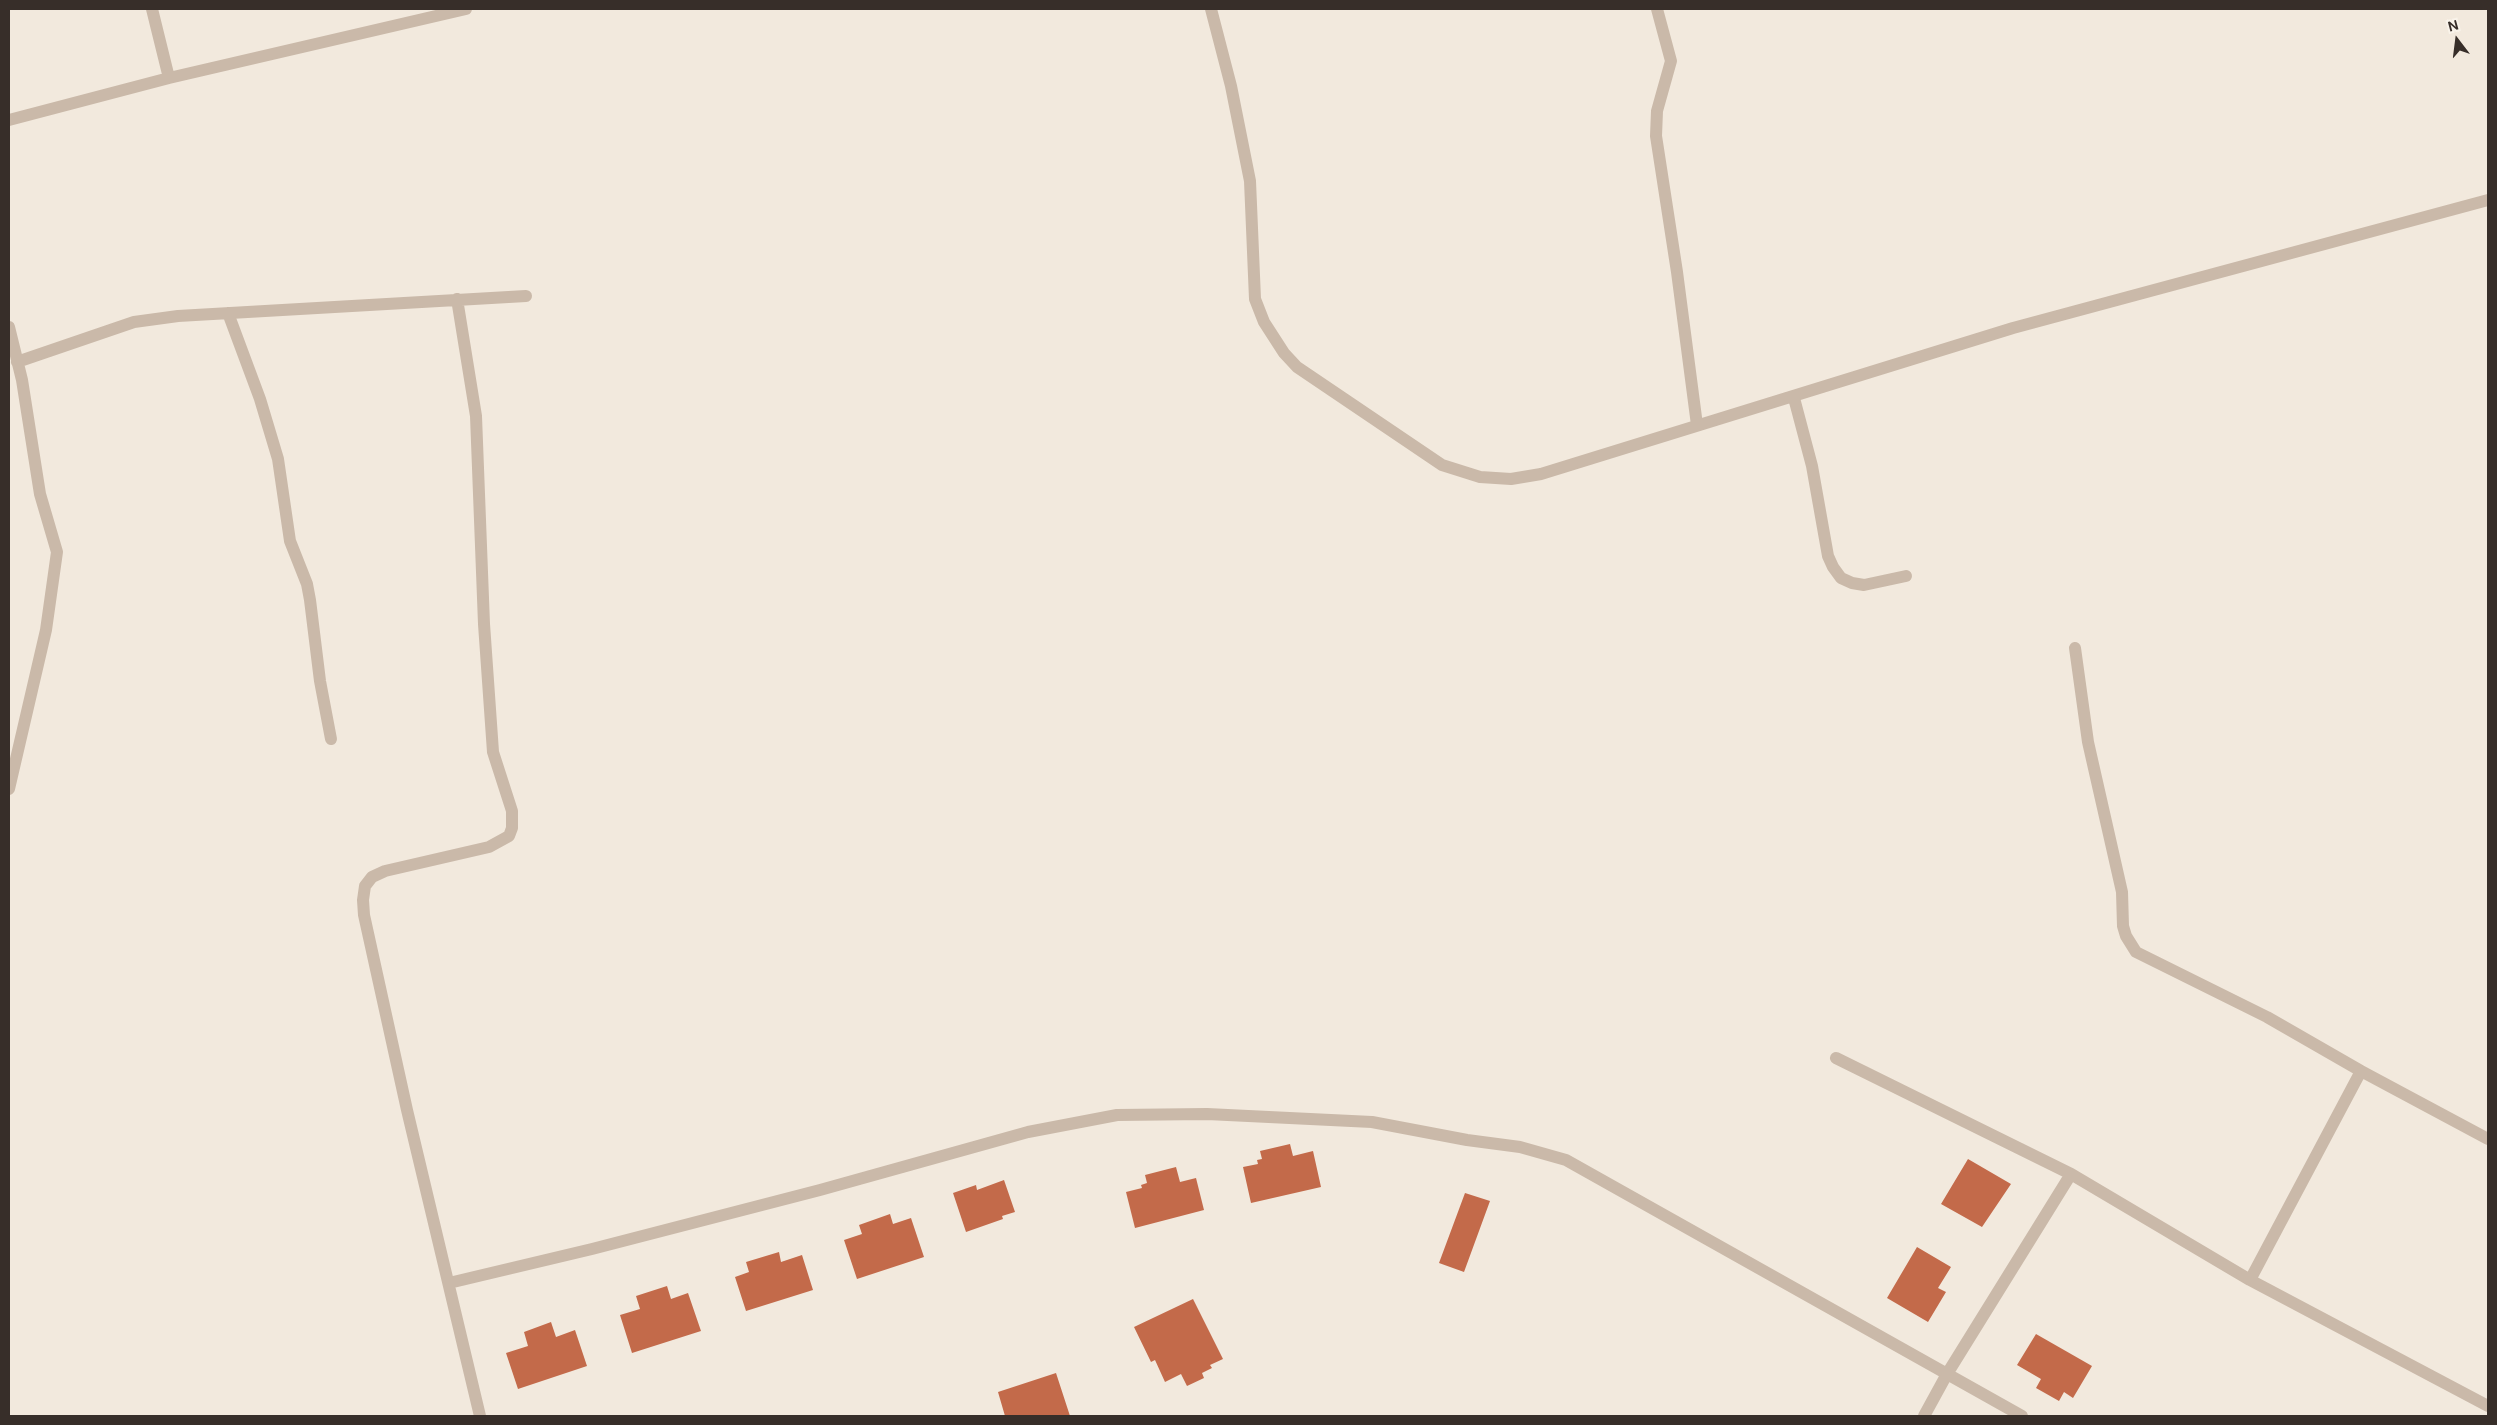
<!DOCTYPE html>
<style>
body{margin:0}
#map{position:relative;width:2497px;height:1425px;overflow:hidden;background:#f2e9dd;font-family:"DM Sans",sans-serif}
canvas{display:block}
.frame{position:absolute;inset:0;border:10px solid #372e29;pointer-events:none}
.north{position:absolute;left:2432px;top:15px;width:50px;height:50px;-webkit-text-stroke:4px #f9f3ea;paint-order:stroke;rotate:345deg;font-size:14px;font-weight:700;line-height:20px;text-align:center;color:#372e29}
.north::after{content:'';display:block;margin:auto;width:18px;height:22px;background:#372e29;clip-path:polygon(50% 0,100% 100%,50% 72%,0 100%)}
</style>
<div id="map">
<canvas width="2497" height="1425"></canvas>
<div class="frame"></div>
<div class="north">N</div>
</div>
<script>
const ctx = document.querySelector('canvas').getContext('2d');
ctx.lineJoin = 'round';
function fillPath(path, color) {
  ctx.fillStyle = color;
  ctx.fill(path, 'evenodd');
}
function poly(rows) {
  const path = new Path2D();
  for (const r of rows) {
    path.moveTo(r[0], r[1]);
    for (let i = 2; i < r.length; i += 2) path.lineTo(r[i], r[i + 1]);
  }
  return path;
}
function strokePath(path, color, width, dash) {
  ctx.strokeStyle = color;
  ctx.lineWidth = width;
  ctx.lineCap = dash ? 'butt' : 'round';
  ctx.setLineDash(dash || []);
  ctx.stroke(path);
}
fillPath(poly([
 [1290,1144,1293,1156,1313,1151,1321,1187,1251,1203,1243,1167,1258,1164,1257,1160,1262,1159,1260,1151],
 [1968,1159,2011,1184,1982,1227,1941,1204],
 [1176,1167,1180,1182,1196,1178,1204,1210,1135,1228,1126,1192,1142,1188,1141,1185,1147,1183,1145,1175],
 [1004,1180,1015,1212,1002,1216,1003,1219,966,1232,953,1193,976,1185,977,1190],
 [1465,1193,1490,1201,1464,1272,1439,1263],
 [890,1214,893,1224,911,1218,924,1257,857,1279,844,1240,862,1234,859,1225],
 [1917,1247,1951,1267,1938,1288,1946,1292,1928,1322,1887,1298],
 [779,1252,781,1262,802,1255,813,1290,746,1311,735,1277,749,1272,746,1262],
 [667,1286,671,1299,688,1293,701,1331,632,1353,620,1315,640,1309,636,1296],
 [1193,1299,1223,1359,1210,1365,1212,1368,1202,1373,1204,1378,1187,1386,1181,1374,1165,1382,1155,1360,1151,1362,1134,1327],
 [551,1322,556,1337,575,1330,587,1366,518,1389,506,1353,528,1346,524,1332],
 [2036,1334,2092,1366,2073,1398,2064,1392,2059,1401,2036,1388,2041,1379,2017,1365],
 [1056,1373,1070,1416,1005,1416,998,1392]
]), '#c36a4a');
strokePath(poly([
 [152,9,169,78],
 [1211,9,1231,86,1250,181,1255,299,1264,322,1284,353,1297,367,1442,465,1480,477,1511,479,1541,474,2013,328,2488,200],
 [1657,9,1671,61,1657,111,1656,136,1677,272,1697,425],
 [9,120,169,78,466,9],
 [457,299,476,416,484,624,493,752,512,811,512,828,509,836,489,847,385,871,372,877,365,886,363,900,364,915,407,1110,480,1416],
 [228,313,260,399,278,459,290,541,307,584,310,600,320,681,331,739],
 [9,327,22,380,40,494,57,552,46,630,9,789],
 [17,362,134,322,178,316,526,296],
 [1794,398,1812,466,1828,556,1833,567,1841,578,1852,583,1864,585,1906,576],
 [2075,648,2088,742,2122,892,2123,926,2126,936,2136,952,2267,1017,2361,1071,2488,1139],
 [1836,1058,2071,1174,2250,1280,2488,1406],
 [2250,1280,2361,1071],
 [449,1283,592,1249,820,1190,1028,1132,1117,1115,1207,1114,1372,1122,1467,1140,1520,1147,1566,1160,2022,1416],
 [1924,1416,1947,1374,2071,1174]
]), '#cab9a9', 12);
</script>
